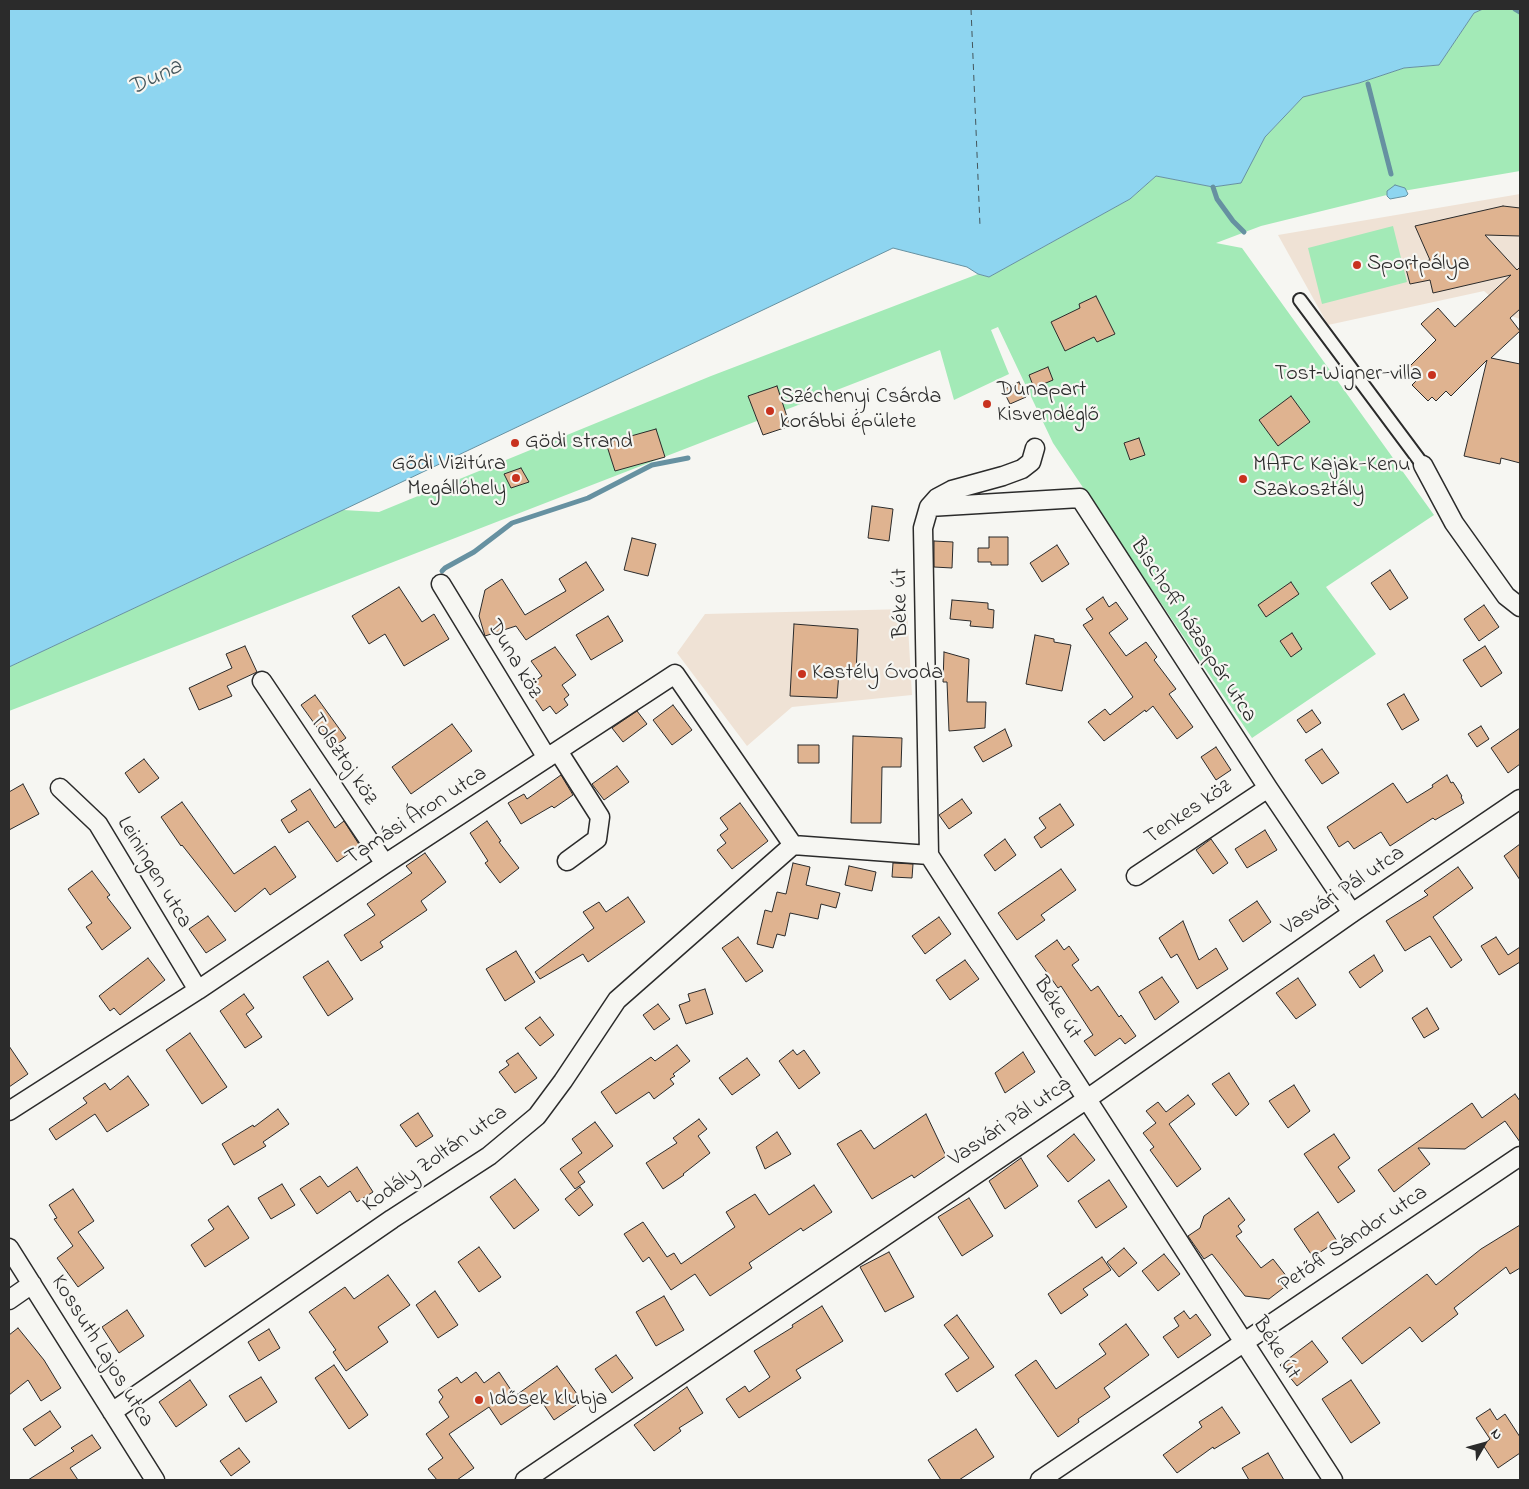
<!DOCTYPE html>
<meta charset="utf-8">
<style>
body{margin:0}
#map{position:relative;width:1529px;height:1489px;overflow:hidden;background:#f6f6f2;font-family:"Indie Flower",sans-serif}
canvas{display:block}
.frame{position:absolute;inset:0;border:10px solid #2b2b2b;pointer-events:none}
.north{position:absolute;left:1459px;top:1419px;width:50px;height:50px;-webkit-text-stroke:4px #f6f6f2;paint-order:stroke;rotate:52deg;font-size:14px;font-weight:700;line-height:20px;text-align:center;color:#2b2b2b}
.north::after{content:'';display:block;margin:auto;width:18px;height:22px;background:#2b2b2b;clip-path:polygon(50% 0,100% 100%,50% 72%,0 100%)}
</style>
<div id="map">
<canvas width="1529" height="1489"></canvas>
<div class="frame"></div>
<div class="north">N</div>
</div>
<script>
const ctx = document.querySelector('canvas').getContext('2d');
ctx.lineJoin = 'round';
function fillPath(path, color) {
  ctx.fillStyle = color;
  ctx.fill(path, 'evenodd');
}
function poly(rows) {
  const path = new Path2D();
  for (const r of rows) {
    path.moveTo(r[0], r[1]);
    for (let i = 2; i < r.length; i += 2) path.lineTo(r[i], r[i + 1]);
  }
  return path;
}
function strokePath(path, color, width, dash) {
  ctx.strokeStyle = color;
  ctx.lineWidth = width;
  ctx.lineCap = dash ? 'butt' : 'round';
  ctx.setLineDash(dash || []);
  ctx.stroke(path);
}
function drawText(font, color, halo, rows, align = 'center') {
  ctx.font = font + ' "Indie Flower",sans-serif';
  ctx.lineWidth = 4.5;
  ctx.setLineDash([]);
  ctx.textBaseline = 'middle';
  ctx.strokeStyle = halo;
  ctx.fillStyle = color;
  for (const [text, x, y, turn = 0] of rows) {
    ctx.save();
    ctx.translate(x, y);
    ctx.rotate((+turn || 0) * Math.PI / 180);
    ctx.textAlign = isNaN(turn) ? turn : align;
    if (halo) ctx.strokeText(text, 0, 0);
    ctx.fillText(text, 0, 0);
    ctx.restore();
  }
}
fillPath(poly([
 [1520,194,1520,319,1514,317,1484,291,1328,325,1278,235],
 [907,609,912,695,792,707,747,746,677,653,705,614]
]), '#efe2d5');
fillPath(poly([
 [1483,9,1520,9,1520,171,1403,191,1261,226,1216,243,1242,248,1434,515,1326,587,1376,654,1252,738,1053,443,998,327,991,330,1009,374,954,400,940,350,9,711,9,667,343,510,379,512,711,376,978,274,989,277,1130,199,1156,176,1213,187,1240,183,1265,137,1303,97,1359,83,1404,68,1439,65,1474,13],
 [1393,226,1407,282,1322,304,1308,248]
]), '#a3eab7');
const water = poly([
 [9,9,1483,9,1474,13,1439,65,1404,68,1359,83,1303,97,1265,137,1241,183,1213,187,1156,176,1130,199,989,277,978,274,967,267,893,248,343,510,9,667,9,9],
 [1395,185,1405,188,1408,194,1406,196,1390,199,1387,196,1387,191,1395,185]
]);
fillPath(water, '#8ed5f0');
strokePath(water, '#6691a1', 1);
strokePath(poly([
 [1515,9,1520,12],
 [1368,84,1391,174],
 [1213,187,1217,199,1233,221,1244,232],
 [442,571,445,568,474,552,512,523,588,498,652,465,688,458]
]), '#6691a1', 5);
strokePath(poly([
 [971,9,980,226]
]), '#44565c', 1, [6, 5]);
const building = poly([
 [1503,206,1520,208,1520,236,1485,235,1517,270,1520,267,1520,309,1510,318,1520,331,1491,358,1520,364,1520,463,1501,458,1500,464,1464,456,1487,360,1451,396,1446,391,1436,401,1432,397,1428,401,1412,385,1416,381,1406,370,1436,340,1421,324,1438,308,1455,327,1511,275,1433,293,1430,280,1410,284,1405,265,1430,260,1415,226,1503,206],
 [1096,296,1115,334,1097,342,1094,337,1065,351,1051,322,1080,308,1079,304,1096,296],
 [1048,367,1053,380,1034,388,1029,375,1048,367],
 [1019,382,1026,397,1010,404,1003,390,1019,382],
 [777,386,790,426,763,435,748,396,777,386],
 [1291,396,1310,422,1278,446,1259,420,1291,396],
 [656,429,665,457,615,471,606,443,656,429],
 [1139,438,1145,455,1130,460,1124,443,1139,438],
 [521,468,529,482,511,488,504,474,521,468],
 [872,506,893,509,889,541,868,538,872,506],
 [989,537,1008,537,1008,565,991,565,991,562,978,562,978,548,989,548,989,537],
 [632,538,656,544,648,576,624,570,632,538],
 [934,541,953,542,952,568,934,567,934,541],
 [1057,545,1069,564,1042,582,1030,563,1057,545],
 [586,562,604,590,526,640,516,626,485,636,479,616,485,590,502,579,525,615,566,591,559,579,586,562],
 [1390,570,1408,598,1390,610,1371,583,1390,570],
 [1291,582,1299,594,1266,617,1258,605,1291,582],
 [399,587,422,622,434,614,449,639,404,666,385,634,369,644,352,616,399,587],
 [1103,597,1109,607,1116,602,1128,619,1109,633,1126,656,1146,642,1157,657,1154,660,1176,689,1169,694,1193,727,1177,739,1153,706,1146,712,1145,710,1104,741,1088,722,1105,709,1110,715,1133,697,1083,625,1093,619,1086,609,1103,597],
 [952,600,988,603,988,609,994,610,993,628,970,626,971,621,950,619,952,600],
 [1484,605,1499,627,1479,641,1464,619,1484,605],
 [608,616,623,641,591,660,576,635,608,616],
 [794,624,858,629,856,673,839,672,837,698,790,696,794,624],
 [1292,633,1302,649,1291,657,1280,641,1292,633],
 [1035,635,1054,639,1054,642,1071,645,1062,691,1026,684,1035,635],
 [245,646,257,672,227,686,232,696,199,710,189,688,232,668,226,654,245,646],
 [1485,646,1502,673,1481,687,1463,660,1485,646],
 [555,647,576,675,562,685,569,695,564,699,568,705,556,714,550,706,543,711,527,687,542,676,531,661,555,647],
 [944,652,969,659,967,702,986,702,985,728,949,731,947,682,943,682,944,652],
 [1404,694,1419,720,1402,730,1387,704,1404,694],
 [315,695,346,738,332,748,301,705,315,695],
 [673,705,692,730,672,745,653,720,673,705],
 [1312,710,1321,723,1306,733,1297,720,1312,710],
 [637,711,647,724,623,742,612,728,637,711],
 [452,724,472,751,411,794,392,767,452,724],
 [1481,726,1489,739,1477,747,1468,734,1481,726],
 [1520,728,1520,764,1508,773,1491,748,1520,728],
 [1005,729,1012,746,983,762,974,747,1005,729],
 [853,736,902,738,901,767,882,767,881,823,851,823,853,736],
 [798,745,819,745,819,763,798,763,798,745],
 [1216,747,1231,770,1216,780,1201,757,1216,747],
 [1322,749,1339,773,1322,784,1305,760,1322,749],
 [144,759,159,778,139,793,125,773,144,759],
 [617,766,629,782,604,800,592,784,617,766],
 [561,775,573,795,554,808,552,806,521,824,508,803,524,794,527,799,561,775],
 [1447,775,1451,783,1453,782,1462,796,1461,797,1464,803,1435,820,1433,818,1390,846,1381,832,1354,849,1348,841,1339,847,1327,827,1393,783,1407,803,1433,787,1432,785,1447,775],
 [23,784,39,814,9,830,9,792,23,784],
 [310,789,335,828,344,821,360,846,337,862,308,821,289,833,281,820,297,810,291,801,310,789],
 [962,799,972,813,949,829,939,815,962,799],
 [182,802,234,874,275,846,296,877,270,895,265,888,235,912,182,845,181,846,161,817,182,802],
 [740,803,768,841,732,869,717,850,726,843,720,835,728,829,720,818,740,803],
 [1060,804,1074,825,1041,848,1034,837,1046,828,1039,818,1060,804],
 [487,821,501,841,499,842,519,868,500,883,485,863,488,861,470,833,487,821],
 [1265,830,1277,850,1247,868,1235,849,1265,830],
 [1005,839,1016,855,995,871,984,855,1005,839],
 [1211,839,1228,863,1213,874,1196,850,1211,839],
 [1520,844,1520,880,1504,856,1520,844],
 [425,853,446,882,421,901,427,910,380,942,383,947,361,961,344,935,375,915,367,904,412,873,406,866,425,853],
 [793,863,810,867,806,885,840,893,836,908,821,904,818,919,790,913,785,936,777,934,773,948,757,944,765,910,772,912,777,892,786,894,793,863],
 [893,863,913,864,912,878,892,877,893,863],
 [849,866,876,872,872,891,845,885,849,866],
 [1458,867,1473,888,1433,917,1462,960,1451,968,1430,936,1405,951,1386,921,1428,895,1424,891,1458,867],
 [1061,869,1076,890,1041,915,1045,920,1017,940,998,913,1061,869],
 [92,871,110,895,107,897,131,928,102,950,86,927,92,923,68,889,92,871],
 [628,897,645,922,588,962,583,954,540,979,535,972,594,928,583,912,599,902,606,912,628,897],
 [1257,901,1271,922,1243,942,1229,920,1257,901],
 [208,916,226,940,206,953,189,929,208,916],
 [939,917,951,934,925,954,912,936,939,917],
 [1183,921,1199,960,1216,948,1228,969,1197,989,1177,954,1171,958,1159,938,1183,921],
 [738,937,763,971,746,982,722,948,738,937],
 [1496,937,1508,955,1520,947,1520,962,1499,975,1481,946,1496,937],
 [1057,940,1064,950,1069,946,1079,960,1072,965,1091,991,1098,986,1119,1017,1121,1015,1136,1036,1125,1044,1120,1038,1095,1056,1084,1041,1093,1035,1061,986,1058,988,1035,956,1057,940],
 [516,951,535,982,505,1001,486,969,516,951],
 [1374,955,1383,971,1360,988,1349,972,1374,955],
 [148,958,165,980,120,1015,114,1008,110,1011,99,996,148,958],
 [965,960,979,979,950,1000,936,980,965,960],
 [328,961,353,999,328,1016,303,977,328,961],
 [1162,977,1179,1002,1155,1020,1139,992,1162,977],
 [1298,978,1316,1005,1296,1019,1276,993,1298,978],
 [705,989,713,1014,686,1024,679,1005,690,1001,688,994,705,989],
 [244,994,254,1008,246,1014,262,1037,245,1048,220,1011,244,994],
 [658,1004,670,1019,654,1030,643,1015,658,1004],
 [1427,1008,1439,1029,1424,1038,1412,1018,1427,1008],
 [540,1017,554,1035,540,1046,525,1028,540,1017],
 [190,1033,227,1087,202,1104,166,1050,190,1033],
 [677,1045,690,1061,673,1074,675,1076,670,1079,674,1084,654,1099,649,1092,616,1114,601,1092,651,1057,655,1061,677,1045],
 [9,1046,28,1074,9,1087,9,1046],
 [793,1050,797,1055,804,1050,820,1073,799,1089,779,1061,793,1050],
 [1023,1052,1035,1072,1005,1093,995,1073,1023,1052],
 [518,1053,537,1078,515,1093,499,1072,509,1065,506,1061,518,1053],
 [747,1058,760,1075,732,1095,719,1078,747,1058],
 [1229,1073,1249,1104,1236,1116,1212,1084,1229,1073],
 [128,1076,149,1105,107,1132,95,1114,56,1140,49,1129,87,1103,83,1098,105,1083,110,1090,128,1076],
 [1294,1085,1310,1111,1288,1128,1269,1101,1294,1085],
 [1515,1094,1520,1101,1520,1142,1505,1121,1465,1149,1418,1148,1430,1164,1394,1192,1378,1170,1472,1103,1482,1118,1515,1094],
 [1188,1095,1195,1104,1169,1124,1201,1169,1177,1187,1150,1150,1154,1147,1143,1133,1156,1123,1146,1111,1158,1102,1166,1112,1188,1095],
 [278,1109,289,1124,263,1142,266,1146,234,1165,222,1144,253,1125,254,1127,278,1109],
 [418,1113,433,1136,416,1147,400,1125,418,1113],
 [926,1114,946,1156,914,1178,912,1175,872,1199,837,1144,861,1130,874,1149,926,1114],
 [699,1119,707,1129,698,1136,710,1153,683,1174,684,1175,663,1189,646,1163,677,1143,673,1138,699,1119],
 [595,1122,613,1146,578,1172,585,1182,575,1189,560,1169,582,1153,572,1139,595,1122],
 [777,1132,791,1154,765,1169,756,1147,777,1132],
 [1074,1134,1095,1160,1068,1182,1047,1156,1074,1134],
 [1334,1134,1350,1158,1338,1167,1355,1191,1338,1203,1304,1154,1334,1134],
 [1021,1158,1038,1186,1005,1209,989,1181,1021,1158],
 [357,1167,373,1192,357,1202,350,1191,317,1214,300,1189,320,1176,328,1187,357,1167],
 [515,1179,539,1210,514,1229,490,1197,515,1179],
 [1109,1180,1127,1207,1096,1228,1078,1201,1109,1180],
 [282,1184,295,1205,271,1219,258,1198,282,1184],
 [814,1185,832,1212,803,1231,801,1228,749,1263,752,1268,710,1296,695,1274,671,1290,649,1257,643,1262,624,1234,643,1222,667,1257,674,1253,681,1264,735,1227,726,1212,755,1194,769,1215,814,1185],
 [580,1187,593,1205,579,1216,565,1199,580,1187],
 [73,1189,94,1221,78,1232,104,1268,78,1287,57,1258,73,1246,54,1219,57,1218,49,1205,73,1189],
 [969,1198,993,1236,962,1256,938,1217,969,1198],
 [1229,1198,1245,1220,1238,1226,1242,1232,1236,1236,1261,1268,1273,1259,1291,1282,1269,1299,1245,1296,1212,1254,1204,1259,1188,1236,1200,1228,1204,1216,1229,1198],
 [228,1206,249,1238,205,1267,191,1245,214,1229,208,1220,228,1206],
 [1318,1212,1337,1241,1313,1257,1294,1229,1318,1212],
 [1520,1225,1520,1268,1510,1274,1506,1267,1454,1308,1458,1314,1422,1342,1410,1327,1362,1364,1342,1338,1427,1274,1436,1285,1481,1249,1520,1225],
 [479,1247,501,1277,479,1292,458,1262,479,1247],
 [1124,1248,1137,1263,1119,1277,1107,1262,1124,1248],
 [889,1252,914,1297,885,1312,860,1267,889,1252],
 [1164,1254,1180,1274,1158,1291,1142,1271,1164,1254],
 [1102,1257,1111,1270,1083,1289,1088,1295,1061,1314,1048,1294,1102,1257],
 [388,1275,410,1305,378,1327,388,1342,346,1371,333,1352,336,1350,309,1312,345,1287,354,1299,388,1275],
 [435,1291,458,1325,438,1338,416,1305,435,1291],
 [664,1296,684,1330,656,1346,636,1312,664,1296],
 [822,1306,843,1341,796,1370,801,1378,739,1418,726,1399,745,1386,749,1392,770,1377,754,1351,793,1327,792,1325,822,1306],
 [127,1310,144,1336,119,1353,102,1327,127,1310],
 [1184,1311,1190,1319,1196,1314,1211,1335,1178,1358,1163,1337,1179,1326,1174,1318,1184,1311],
 [957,1315,994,1367,957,1392,945,1374,969,1358,944,1325,957,1315],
 [1126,1324,1149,1355,1104,1388,1110,1397,1078,1419,1079,1422,1058,1437,1015,1375,1036,1360,1056,1389,1106,1354,1099,1344,1126,1324],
 [18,1328,44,1360,61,1388,41,1401,28,1380,9,1395,9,1335,18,1328],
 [269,1329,280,1348,259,1361,248,1342,269,1329],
 [1312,1341,1328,1362,1297,1386,1280,1365,1312,1341],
 [616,1355,633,1378,612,1393,595,1369,616,1355],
 [334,1365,368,1415,349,1429,315,1378,334,1365],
 [557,1366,582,1401,554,1420,540,1399,501,1425,489,1407,449,1434,474,1468,457,1480,437,1480,428,1469,443,1458,426,1434,449,1417,439,1402,443,1397,438,1390,457,1377,461,1383,476,1372,484,1383,499,1372,515,1396,557,1366],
 [261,1377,277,1402,246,1422,229,1396,261,1377],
 [190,1380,207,1405,176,1427,159,1402,190,1380],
 [1351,1380,1380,1423,1351,1443,1322,1399,1351,1380],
 [687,1387,703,1413,679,1428,681,1431,654,1451,634,1425,687,1387],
 [1222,1407,1240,1433,1214,1449,1213,1447,1177,1473,1163,1455,1202,1427,1199,1422,1222,1407],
 [1490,1409,1497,1420,1505,1414,1520,1437,1520,1453,1498,1468,1483,1445,1490,1439,1476,1418,1490,1409],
 [50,1411,61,1427,35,1446,23,1429,50,1411],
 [976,1429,994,1457,959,1480,941,1480,928,1460,976,1429],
 [92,1435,101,1448,70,1468,78,1480,28,1480,74,1451,71,1448,92,1435],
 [239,1448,250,1462,231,1476,220,1461,239,1448],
 [1268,1453,1284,1480,1249,1480,1242,1468,1268,1453]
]);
fillPath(building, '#dfb390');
strokePath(building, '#2b2b2b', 1);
const pedestrian = poly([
 [1300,300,1423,465]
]);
const minor = poly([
 [1035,448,1031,462,1022,469,1003,476,952,490,937,498,929,507,923,528,929,855,1333,1480],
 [1423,465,1454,523,1506,596,1520,607],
 [929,507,1080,498,1268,788,1352,913],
 [441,584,547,758],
 [262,681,385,864],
 [558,751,600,817,597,839,567,861],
 [60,788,98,824,198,990],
 [1136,876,1268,788],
 [9,1111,198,990,385,864,675,674,793,845],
 [9,1248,155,1480],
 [9,1300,32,1284],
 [112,1412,392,1219,489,1156,537,1116,563,1081,617,1000,793,845,929,855],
 [525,1480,1087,1099,1352,913,1520,799],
 [1040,1480,1520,1156]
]);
strokePath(pedestrian, '#2b2b2b', 16);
strokePath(minor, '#2b2b2b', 21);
strokePath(pedestrian, '#f6f6f2', 12);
strokePath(minor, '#f6f6f2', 18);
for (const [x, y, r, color] of [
 [1357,265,5,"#c8321e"],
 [1432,375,5,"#c8321e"],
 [987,404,5,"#c8321e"],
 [770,411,5,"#c8321e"],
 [515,443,5,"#c8321e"],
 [516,478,5,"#c8321e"],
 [1243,479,5,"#c8321e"],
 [802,674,5,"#c8321e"],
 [479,1400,5,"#c8321e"]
]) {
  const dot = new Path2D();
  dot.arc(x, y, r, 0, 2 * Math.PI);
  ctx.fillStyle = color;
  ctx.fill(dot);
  strokePath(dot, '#f6f6f2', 2);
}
drawText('22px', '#2b2b2b', '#f6f6f2', [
 ["Sportpálya",1367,265],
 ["Tost–Wigner-villa",1422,375,"right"],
 ["Dunapart",997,391],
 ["Kisvendéglő",997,416],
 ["Széchenyi Csárda",780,398],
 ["korábbi épülete",780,423],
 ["Gödi strand",525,443],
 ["Gődi Vizitúra",506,465,"right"],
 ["Megállóhely",506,490,"right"],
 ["MAFC Kajak-Kenu",1253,466],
 ["Szakosztály",1253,491],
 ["Kastély Óvoda",812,674],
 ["Idősek klubja",489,1400]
], 'left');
drawText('22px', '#2b2b2b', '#f6f6f2', [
 ["Béke út",902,603,-91],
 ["Bischoff házaspár utca",1192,631,57],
 ["Duna köz",513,660,59],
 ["Tolsztoj köz",342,760,56],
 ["Tenkes köz",1189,813,-34],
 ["Tamási Áron utca",417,817,-33],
 ["Leiningen utca",153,873,59],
 ["Vasvári Pál utca",1344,892,-34],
 ["Béke út",1056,1009,57],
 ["Vasvári Pál utca",1011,1123,-34],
 ["Kodály Zoltán utca",436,1160,-35],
 ["Petőfi Sándor utca",1354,1240,-34],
 ["Béke út",1275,1349,57],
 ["Kossuth Lajos utca",101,1352,58]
]);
drawText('italic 24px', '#44565c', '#f6f6f2', [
 ["Duna",156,79,-26]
]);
</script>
